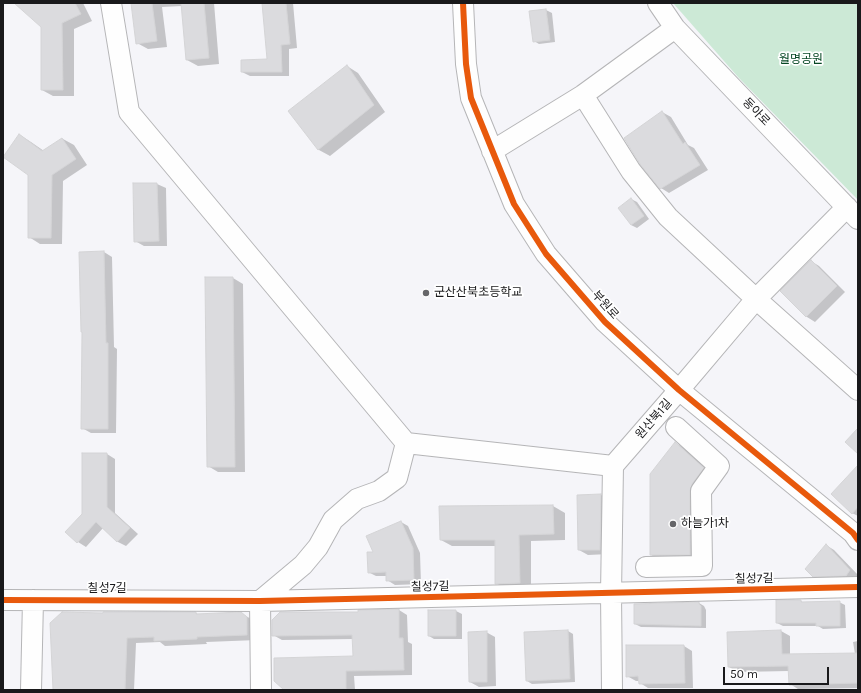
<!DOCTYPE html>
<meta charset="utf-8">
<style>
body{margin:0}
#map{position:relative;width:861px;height:693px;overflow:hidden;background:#f5f5f9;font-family:Karla,sans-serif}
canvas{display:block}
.frame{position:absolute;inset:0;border:4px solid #19191b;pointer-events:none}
.scale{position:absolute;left:723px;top:667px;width:106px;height:18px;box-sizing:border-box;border:2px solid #19191b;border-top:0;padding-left:5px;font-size:12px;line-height:14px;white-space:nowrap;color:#19191b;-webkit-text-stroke:3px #fff;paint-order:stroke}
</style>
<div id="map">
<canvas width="861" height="693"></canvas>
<div class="frame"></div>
<div class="scale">50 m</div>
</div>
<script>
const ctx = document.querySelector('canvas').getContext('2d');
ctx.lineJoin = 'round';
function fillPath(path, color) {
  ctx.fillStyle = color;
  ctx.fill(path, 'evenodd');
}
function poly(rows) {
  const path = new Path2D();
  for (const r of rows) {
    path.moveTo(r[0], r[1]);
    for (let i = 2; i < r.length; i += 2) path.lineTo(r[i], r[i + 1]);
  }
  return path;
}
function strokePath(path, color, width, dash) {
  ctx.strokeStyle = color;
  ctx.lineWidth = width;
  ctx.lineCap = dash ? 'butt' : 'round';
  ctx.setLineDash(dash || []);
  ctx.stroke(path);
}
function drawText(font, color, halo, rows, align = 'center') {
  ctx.font = font + ' Karla,"Noto Sans KR",sans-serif';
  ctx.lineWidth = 3.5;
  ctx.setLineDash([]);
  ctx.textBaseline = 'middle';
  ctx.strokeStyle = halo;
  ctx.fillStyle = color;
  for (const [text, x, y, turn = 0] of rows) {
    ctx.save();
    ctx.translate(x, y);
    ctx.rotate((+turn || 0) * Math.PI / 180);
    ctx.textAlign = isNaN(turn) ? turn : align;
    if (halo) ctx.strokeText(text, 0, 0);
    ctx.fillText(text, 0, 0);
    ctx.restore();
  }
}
fillPath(poly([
 [673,3,858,3,858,200,738,77]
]), '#cce9d6');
fillPath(poly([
 [19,3,83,3,92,21,74,29,74,96,53,96,42,90,42,27],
 [132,3,214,3,219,64,198,66,187,60,182,6,162,7,167,47,148,49,137,43],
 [263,3,293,3,297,48,289,49,289,76,250,76,242,72,268,60],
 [546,10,552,13,555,42,539,44,534,41,530,11],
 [347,66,358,73,385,112,330,156,319,150,289,111],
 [662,112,671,117,688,145,694,148,708,170,669,193,661,188],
 [20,135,31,142,44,151,63,139,74,145,87,165,63,181,62,244,40,244,29,237,29,174],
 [134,184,157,184,166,188,167,246,144,246,135,241],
 [631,199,637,202,649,219,637,228,631,225],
 [104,252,112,257,114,347,117,349,116,433,91,433,82,428],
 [811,261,819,266,845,292,815,322,807,317,781,291],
 [233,278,243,284,245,472,218,472,208,466],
 [675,443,692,452,720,478,708,494,707,564,668,564,651,555],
 [107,454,115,459,115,513,138,534,126,546,118,542,103,528,86,547,78,542,83,514],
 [858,467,858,516,852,513],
 [601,495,609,500,609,554,588,555,579,550],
 [553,506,565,513,565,540,531,541,531,589,508,590,496,583,496,546,452,546,441,540,440,507],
 [401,522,408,526,420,553,421,584,395,585,387,580,387,576,376,576,368,572],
 [826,545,834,550,858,575,855,580,823,581,814,576],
 [801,601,804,603,839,602,845,605,846,628,823,629,818,626,783,626,777,623],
 [699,603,704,606,706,610,706,628,641,627,635,624],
 [399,610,407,615,408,642,412,644,412,675,354,676,355,690,285,689,354,657,353,639,282,640,273,635,359,612],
 [429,610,456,611,462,614,462,639,434,639,429,636],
 [104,613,196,613,199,615,241,613,251,619,257,640,206,642,207,644,165,646,160,642,136,643,134,690,55,690],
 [568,631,573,634,575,682,532,684,527,681],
 [781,631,790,636,790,655,855,654,853,642,858,641,858,688,798,689,790,684,789,671,737,672,729,667,728,633],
 [486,632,495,637,496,686,479,687,470,682],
 [684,646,692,651,693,688,648,688,640,683,640,681,636,681,627,676]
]), '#0003');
const building = poly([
 [14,3,75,3,81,14,62,23,63,90,41,90,41,27,14,3],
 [131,3,152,3,157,41,136,44,131,3],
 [181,3,204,3,209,58,186,60,181,3],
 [262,3,286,3,290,44,281,45,282,72,241,72,241,60,267,59,262,3],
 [546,9,550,40,533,42,529,11,546,9],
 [347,65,374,105,318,150,288,111,347,65],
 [662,111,683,144,685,142,700,165,660,189,640,164,624,138,662,111],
 [19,134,42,151,62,138,76,159,52,175,51,238,28,238,28,175,3,157,19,134],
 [133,183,157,183,159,241,134,242,133,183],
 [631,198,644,216,631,225,618,208,631,198],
 [104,251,106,343,108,343,108,429,81,429,82,332,81,332,79,252,104,251],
 [811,260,837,286,806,317,780,291,811,260],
 [205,277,233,277,235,467,207,467,205,277],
 [858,428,858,454,845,442,858,428],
 [675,442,704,468,692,484,690,491,690,555,650,555,650,474,675,442],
 [82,453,107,453,107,507,130,528,117,542,96,522,77,543,65,532,82,514,82,453],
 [858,465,858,507,852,514,831,494,858,465],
 [601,494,600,550,578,550,577,495,601,494],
 [553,505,554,534,519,535,520,583,495,584,495,540,440,540,439,506,553,505],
 [401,521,413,548,414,580,386,581,386,572,368,573,367,552,373,552,366,536,401,521],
 [826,544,850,570,846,576,813,577,805,569,826,544],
 [776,600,801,600,801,602,840,601,840,626,816,626,816,623,776,623,776,600],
 [699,602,699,604,701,606,701,626,634,624,634,604,699,602],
 [399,609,399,638,403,638,404,670,346,671,346,689,284,690,274,681,274,658,353,656,352,635,272,636,272,620,280,612,358,612,358,610,399,609],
 [428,610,456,610,456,636,428,636,428,610],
 [62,612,103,613,103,612,196,612,196,614,241,612,247,617,247,635,197,637,197,639,154,641,154,637,127,638,125,690,53,690,50,623,62,612],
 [568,630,570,679,526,681,524,632,568,630],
 [781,630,782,654,858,653,858,683,789,685,788,666,728,667,727,632,781,630],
 [487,631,487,682,469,682,468,632,487,631],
 [626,645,684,645,685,683,639,684,638,676,626,677,626,645]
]);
fillPath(building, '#dbdbde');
strokePath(building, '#d4d4d6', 1);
const minor = poly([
 [111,3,129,112,406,443],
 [463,3,466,64,471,98,514,204,546,254,605,322,679,390,853,533,858,540],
 [658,3,675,28,858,219],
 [583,95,631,171,668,217,756,299,858,390],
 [492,151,583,95,675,28],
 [646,567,702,566,701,491,719,466,676,427],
 [3,600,260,601,858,587],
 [260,601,303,565,318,547,333,520,357,499,379,491,397,478,406,443,613,466],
 [260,601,261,690],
 [31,690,33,600],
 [612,690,611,594,613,466,679,390,756,299,847,207]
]);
strokePath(minor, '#b5b5b7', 22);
strokePath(minor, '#fefefe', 20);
strokePath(poly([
 [463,3,466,64,471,98,514,204,546,254,605,322,679,390,853,533,858,540],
 [3,600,260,601,858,587]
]), '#e8590c', 6);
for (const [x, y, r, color] of [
 [426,293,4,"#666669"],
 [673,524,4,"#666669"]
]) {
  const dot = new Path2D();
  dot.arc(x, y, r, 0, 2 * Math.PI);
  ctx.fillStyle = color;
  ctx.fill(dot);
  strokePath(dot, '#fff', 1.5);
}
drawText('12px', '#064724', '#fff', [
 ["월명공원",801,60]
]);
drawText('12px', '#19191b', '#fff', [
 ["동아로",756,112,46],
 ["부원로",605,305,48],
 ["원산북1길",654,419,-49],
 ["칠성7길",754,579,-1],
 ["칠성7길",430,587,-1],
 ["칠성7길",107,589]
]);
drawText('12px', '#19191b', '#fff', [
 ["군산산북초등학교",434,293],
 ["하늘가1차",681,524]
], 'left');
</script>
